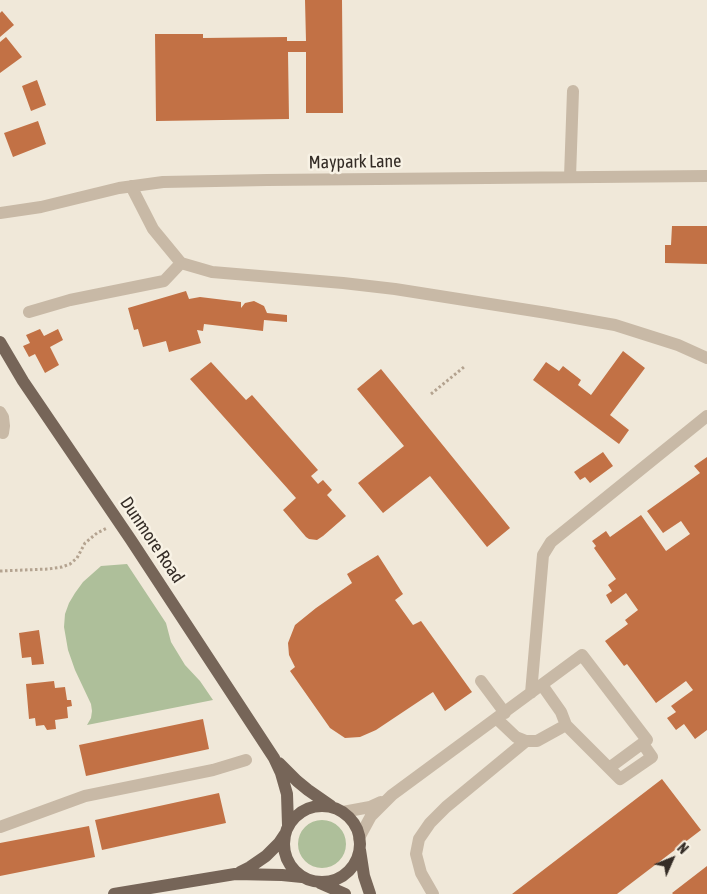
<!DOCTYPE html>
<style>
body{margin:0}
#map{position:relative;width:707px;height:894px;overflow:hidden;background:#f0e8d9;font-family:"Asap Condensed",sans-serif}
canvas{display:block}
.north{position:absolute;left:647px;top:834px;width:50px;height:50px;-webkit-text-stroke:4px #f8f2e5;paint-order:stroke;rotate:46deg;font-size:14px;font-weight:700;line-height:20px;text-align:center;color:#342c26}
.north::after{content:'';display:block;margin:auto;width:18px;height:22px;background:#342c26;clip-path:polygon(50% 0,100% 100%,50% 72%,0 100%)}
</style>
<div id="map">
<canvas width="707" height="894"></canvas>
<div class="north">N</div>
</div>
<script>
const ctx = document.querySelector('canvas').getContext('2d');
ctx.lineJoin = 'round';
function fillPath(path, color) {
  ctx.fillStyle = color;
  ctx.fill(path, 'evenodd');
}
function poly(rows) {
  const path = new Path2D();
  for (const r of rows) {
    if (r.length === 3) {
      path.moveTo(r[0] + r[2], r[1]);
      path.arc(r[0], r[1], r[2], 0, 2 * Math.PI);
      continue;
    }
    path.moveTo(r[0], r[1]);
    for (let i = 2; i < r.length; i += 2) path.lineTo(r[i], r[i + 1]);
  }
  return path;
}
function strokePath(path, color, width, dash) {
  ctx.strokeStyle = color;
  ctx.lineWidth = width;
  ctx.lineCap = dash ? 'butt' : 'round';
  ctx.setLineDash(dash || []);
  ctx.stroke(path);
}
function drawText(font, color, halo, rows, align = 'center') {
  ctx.font = font + ' "Asap Condensed",sans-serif';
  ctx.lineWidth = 5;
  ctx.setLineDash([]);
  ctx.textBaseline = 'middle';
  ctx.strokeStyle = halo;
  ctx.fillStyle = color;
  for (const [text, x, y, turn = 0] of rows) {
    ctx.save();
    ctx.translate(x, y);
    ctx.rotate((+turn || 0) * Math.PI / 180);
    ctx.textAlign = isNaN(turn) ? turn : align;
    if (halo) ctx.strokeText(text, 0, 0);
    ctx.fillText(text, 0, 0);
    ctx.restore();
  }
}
fillPath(poly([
 [127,564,166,623,171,642,185,665,200,681,213,700,87,725,91,718,92,711,91,704,75,670,68,650,64,627,65,614,69,603,75,593,83,582,101,566],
 [322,844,24]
]), '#aebf9a');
fillPath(poly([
 [305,0,342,0,343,113,306,113,306,52,288,52,289,119,156,121,155,34,203,34,203,38,287,37,287,41,306,41],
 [2,11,14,25,0,37,0,13],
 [6,37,22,57,0,73,0,42],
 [37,80,46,105,31,111,22,86],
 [38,121,46,144,13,157,4,133],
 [672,226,707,226,707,264,665,263,665,245,671,245],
 [186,291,189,299,200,297,241,302,241,308,245,303,254,301,264,306,267,313,287,315,287,322,264,320,263,331,204,324,203,331,197,330,201,343,169,352,166,341,143,347,138,329,134,330,128,308],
 [40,329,44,336,58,329,63,340,50,347,59,365,45,373,35,354,29,357,23,346,30,343,26,335],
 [623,351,645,368,610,415,629,430,619,444,533,380,546,362,559,371,563,366,581,380,578,385,591,395],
 [211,362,246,400,252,395,318,470,311,476,318,484,323,480,332,490,327,495,346,516,323,536,317,540,309,539,306,537,283,510,296,498,190,379],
 [381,369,510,528,487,547,430,476,383,513,358,483,404,446,357,389],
 [603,452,613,466,590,483,585,477,580,480,574,472],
 [707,457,707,730,695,739,684,724,676,730,667,718,676,712,671,706,693,690,686,681,656,703,627,664,624,666,605,641,628,624,625,620,638,610,626,593,611,604,606,595,612,591,608,585,616,579,594,548,596,546,592,541,606,531,610,537,641,515,666,551,690,534,681,521,663,533,647,511,700,473,694,466],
 [378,555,403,594,395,600,413,625,421,621,472,692,445,711,433,692,376,730,360,737,345,738,330,728,290,671,295,667,289,655,288,643,295,625,316,608,352,583,347,574],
 [39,630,44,664,32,665,31,657,22,658,19,633],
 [54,681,55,688,65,687,67,700,71,700,72,706,67,707,68,718,55,720,56,729,47,730,44,725,36,726,35,718,29,719,26,684],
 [203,719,209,749,86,776,79,745],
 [662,779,701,830,617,894,512,894],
 [219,793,226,823,102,850,95,820],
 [89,826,95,857,0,876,0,843],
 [707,866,707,894,673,894,672,893]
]), '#c27145');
strokePath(poly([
 [431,394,464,367],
 [0,571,48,569,62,567,70,564,77,558,85,543,97,533,107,528]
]), '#b4a390', 3, [2.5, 2.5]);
strokePath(poly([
 [570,177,573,91],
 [131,186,153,229,181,263],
 [0,213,41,207,119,188,163,182,267,180,707,176],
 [29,312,70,300,164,281,181,263,212,272,343,283,395,289,547,313,615,325,678,345,707,358],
 [0,412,3,417,4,426,3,433],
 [481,681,505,713],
 [542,685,561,712,566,725,620,779,652,757,643,744],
 [531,693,543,555,551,542,707,416],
 [497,719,516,737,526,741,537,741,566,725],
 [343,812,370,807,381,802],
 [0,827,85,796,213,770,246,760],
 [359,838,371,816,392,795,582,655,647,740,609,768],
 [433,894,421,873,416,854,419,839,430,823,446,807,526,741]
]), '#c8b9a6', 12);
strokePath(poly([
 [0,342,23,381,131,540,274,758,281,773,287,794,288,825],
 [279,763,297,781,308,790,331,806],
 [322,844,38],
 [360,850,364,876,370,894],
 [240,872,250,867,266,856,279,843,285,834],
 [320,883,345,894],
 [114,894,235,874,282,875,302,877]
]), '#766558', 12);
drawText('18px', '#342c26', '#f8f2e5', [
 ["Maypark Lane",355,162,-1],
 ["Dunmore Road",152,540,56]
]);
</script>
